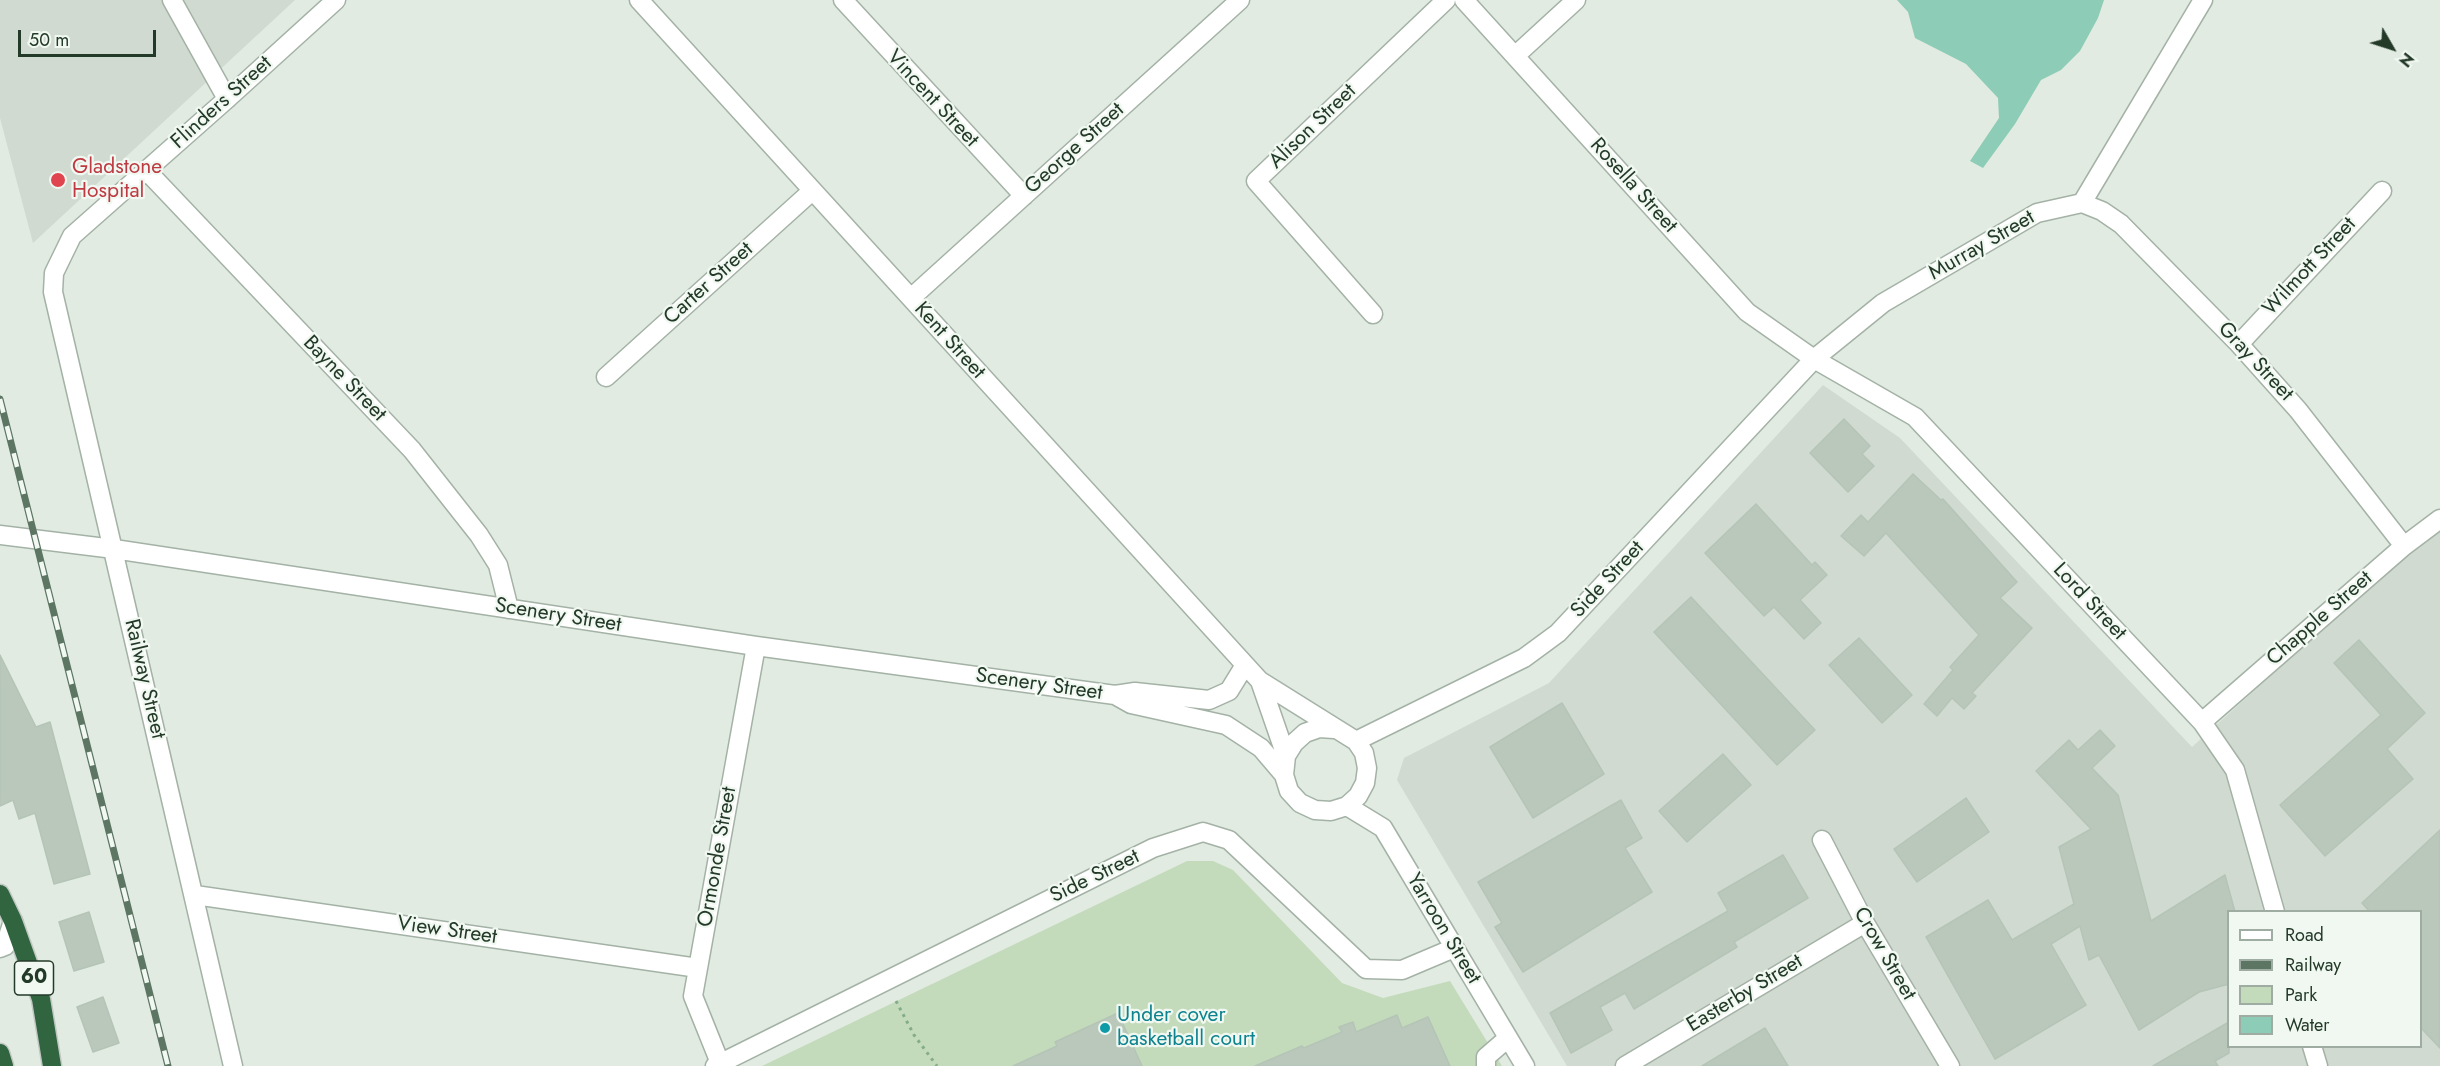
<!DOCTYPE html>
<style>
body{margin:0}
#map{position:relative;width:2440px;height:1066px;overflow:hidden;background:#e1ebe2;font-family:Jost,sans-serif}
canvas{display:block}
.legend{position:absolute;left:2227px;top:910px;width:195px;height:138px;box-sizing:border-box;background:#f1f8f1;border:2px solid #9faca1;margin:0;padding:8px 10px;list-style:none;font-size:18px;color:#233a28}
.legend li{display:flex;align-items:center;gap:12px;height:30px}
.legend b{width:30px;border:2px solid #9faca1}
.north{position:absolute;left:2362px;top:18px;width:60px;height:60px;-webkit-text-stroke:4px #f1f8f1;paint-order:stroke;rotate:129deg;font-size:16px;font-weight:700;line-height:24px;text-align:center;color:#233a28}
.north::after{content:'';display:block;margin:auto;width:21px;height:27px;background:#233a28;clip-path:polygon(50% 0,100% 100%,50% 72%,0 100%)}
.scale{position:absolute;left:18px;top:30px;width:138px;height:27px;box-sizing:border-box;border:3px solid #233a28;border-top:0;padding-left:8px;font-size:18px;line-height:21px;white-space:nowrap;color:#233a28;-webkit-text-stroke:4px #f1f8f1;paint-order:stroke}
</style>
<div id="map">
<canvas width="2440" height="1066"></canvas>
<ul class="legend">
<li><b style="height:8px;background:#fff"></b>Road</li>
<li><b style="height:8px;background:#5d7663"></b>Railway</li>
<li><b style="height:16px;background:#c3dbbb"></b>Park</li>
<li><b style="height:16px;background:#8dccb6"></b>Water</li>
</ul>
<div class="north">N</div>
<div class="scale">50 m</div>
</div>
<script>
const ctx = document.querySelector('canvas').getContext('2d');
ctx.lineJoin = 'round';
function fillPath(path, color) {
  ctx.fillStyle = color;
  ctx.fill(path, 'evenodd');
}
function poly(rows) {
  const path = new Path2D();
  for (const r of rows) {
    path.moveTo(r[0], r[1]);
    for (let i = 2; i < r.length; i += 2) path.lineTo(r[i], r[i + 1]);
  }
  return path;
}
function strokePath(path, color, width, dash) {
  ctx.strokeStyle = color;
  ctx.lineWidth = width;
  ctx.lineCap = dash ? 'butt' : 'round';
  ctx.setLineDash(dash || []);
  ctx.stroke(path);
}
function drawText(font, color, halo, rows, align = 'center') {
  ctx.font = font + ' Jost,sans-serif';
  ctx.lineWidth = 4.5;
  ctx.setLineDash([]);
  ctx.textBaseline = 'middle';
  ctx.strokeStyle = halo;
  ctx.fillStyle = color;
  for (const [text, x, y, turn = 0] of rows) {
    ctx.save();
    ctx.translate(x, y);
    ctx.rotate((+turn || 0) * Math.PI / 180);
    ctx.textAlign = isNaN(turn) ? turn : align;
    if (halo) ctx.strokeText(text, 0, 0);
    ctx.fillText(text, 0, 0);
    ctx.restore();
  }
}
fillPath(poly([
 [0,0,295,0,33,243,0,118],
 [1823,385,1900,438,2192,747,2424,537,2440,529,2440,1066,1567,1066,1397,780,1404,758,1549,683],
 [2228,912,2420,912,2420,1046,2228,1046]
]), '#d0dad0');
fillPath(poly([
 [1187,861,1213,861,1233,870,1342,983,1383,998,1450,981,1502,1066,762,1066]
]), '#c3dbbb');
fillPath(poly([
 [1897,0,2104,0,2098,18,2080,51,2061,70,2041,80,2015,124,1983,168,1970,161,1999,118,1998,98,1966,64,1915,38,1908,12]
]), '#8dccb6');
const building = poly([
 [1844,419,1870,446,1862,454,1874,466,1848,492,1810,453,1844,419],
 [1913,474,1941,500,1943,499,2017,582,2000,598,2032,628,1972,693,1976,696,1964,709,1952,698,1937,716,1924,704,1953,670,1950,667,1979,635,1886,533,1864,556,1841,536,1861,515,1868,522,1913,474],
 [1756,504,1812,565,1815,562,1827,575,1800,600,1821,623,1804,639,1774,607,1764,616,1705,553,1756,504],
 [1691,597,1815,730,1777,765,1654,632,1691,597],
 [1859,638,1912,695,1882,723,1829,665,1859,638],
 [2359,640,2425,713,2387,749,2413,779,2325,856,2280,805,2381,715,2334,663,2359,640],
 [0,655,36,727,50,722,90,874,54,884,35,813,19,819,13,800,0,806,0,655],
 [1562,703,1604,774,1533,818,1490,747,1562,703],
 [2100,730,2115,746,2092,768,2118,795,2151,921,2225,875,2235,912,2229,912,2229,984,2199,992,2139,1030,2099,955,2089,960,2080,926,2051,944,2086,1005,1995,1059,1926,937,1988,900,2012,940,2074,904,2059,847,2091,829,2036,771,2069,740,2078,750,2100,730],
 [1723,754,1751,785,1687,842,1659,811,1723,754],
 [1966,798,1989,832,1917,882,1894,849,1966,798],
 [1621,800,1642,838,1625,848,1652,892,1523,972,1495,927,1502,923,1478,882,1621,800],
 [2440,830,2440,1048,2421,1028,2421,912,2370,912,2362,903,2440,830],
 [1783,855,1808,898,1734,942,1737,947,1634,1009,1625,993,1600,1007,1612,1030,1571,1053,1550,1013,1728,911,1718,893,1783,855],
 [89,912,104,962,74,971,59,922,89,912],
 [103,997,119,1043,93,1052,77,1007,103,997],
 [1118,1013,1142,1066,1013,1066,1057,1046,1055,1042,1118,1013],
 [1397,1015,1402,1028,1428,1017,1450,1066,1255,1066,1302,1046,1304,1048,1342,1032,1339,1027,1353,1022,1356,1032,1397,1015],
 [2229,1022,2229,1053,2215,1061,2218,1066,2153,1066,2229,1022],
 [1765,1028,1788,1066,1702,1066,1765,1028]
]);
fillPath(building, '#bac8bb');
strokePath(building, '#b4c4b6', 1.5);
const minor = poly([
 [172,0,227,99],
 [639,0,1260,681,1356,741,1364,753,1367,768,1365,783,1358,796,1347,806,1331,811,1315,810,1300,803,1289,791,1284,775,1286,756,1294,743,1305,733,1319,728,1334,729],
 [843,0,1024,196],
 [1464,0,1747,312,1814,359,1915,417,2202,722,2235,770,2275,912],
 [1515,56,1576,0],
 [146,170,412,450,479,535,498,565,509,609],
 [2082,203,2102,211,2121,224,2239,344,2298,410,2404,546],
 [911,298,1240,0],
 [1373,314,1256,181,1446,0],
 [2239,344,2382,191],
 [606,377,812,191],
 [0,535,114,549,756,646,1115,695,1135,692,1209,700,1229,691,1245,665],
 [1260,681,1286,756],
 [1115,695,1131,704,1226,725,1261,748,1284,775],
 [2202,722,2404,546,2440,519],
 [1356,741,1524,658,1558,633,1814,359,1883,303,2037,213,2082,203,2203,0],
 [1347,806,1383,828,1525,1066],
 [1822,840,1865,923,1950,1066],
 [195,895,698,968],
 [0,948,5,946,13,921],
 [2312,1046,2318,1066],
 [720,1063,693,996,756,646],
 [233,1066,53,292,54,273,72,236,227,99,336,0],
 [715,1066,1153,848,1203,832,1229,840,1366,969,1402,970,1454,948],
 [1486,1066,1486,1057,1508,1038],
 [1625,1066,1865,923]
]);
const highway = poly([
 [0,894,13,921,41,999,52,1066],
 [0,1053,4,1066]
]);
strokePath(minor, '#a4b2a6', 21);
strokePath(highway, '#c1c8c3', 21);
strokePath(poly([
 [896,1001,914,1035,937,1066]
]), '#84ac8b', 3, [3, 4.5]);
strokePath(minor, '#fff', 18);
strokePath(highway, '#316540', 18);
const rail = poly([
 [0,399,168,1066]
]);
strokePath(rail, '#5d7663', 7);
strokePath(rail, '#f1f8f1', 4.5, [14]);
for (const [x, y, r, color] of [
 [58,180,8,"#e0444e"],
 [1105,1028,6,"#0f9aa8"]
]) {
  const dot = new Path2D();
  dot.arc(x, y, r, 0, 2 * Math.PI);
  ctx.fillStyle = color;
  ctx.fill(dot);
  strokePath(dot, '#f1f8f1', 2);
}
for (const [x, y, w] of [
 [34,978,39]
]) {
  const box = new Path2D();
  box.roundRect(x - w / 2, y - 17, w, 34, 4.5);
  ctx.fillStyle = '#f1f8f1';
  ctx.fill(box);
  strokePath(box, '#233a28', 1.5);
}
drawText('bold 20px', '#233a28', null, [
 ["60",34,978]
]);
drawText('21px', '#233a28', '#f1f8f1', [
 ["Vincent Street",932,99,47],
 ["Flinders Street",222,103,-42],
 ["Alison Street",1313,127,-44],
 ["George Street",1075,149,-42],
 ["Rosella Street",1633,186,48],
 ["Murray Street",1982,246,-30],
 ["Wilmott Street",2310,267,-47],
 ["Carter Street",709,284,-42],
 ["Kent Street",949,341,48],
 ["Gray Street",2255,362,47],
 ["Bayne Street",344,379,46],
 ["Side Street",1608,580,-47],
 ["Lord Street",2089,602,47],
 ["Scenery Street",558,616,9],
 ["Chapple Street",2320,619,-41],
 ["Railway Street",144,679,77],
 ["Scenery Street",1039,685,8],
 ["Ormonde Street",718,857,-80],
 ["Side Street",1095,877,-26],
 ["Yarroon Street",1443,929,59],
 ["View Street",447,931,8],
 ["Crow Street",1884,954,60],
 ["Easterby Street",1745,994,-31]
]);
drawText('21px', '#be3a42', '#f1f8f1', [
 ["Gladstone",72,168],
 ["Hospital",72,192]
], 'left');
drawText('21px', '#0d838f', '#f1f8f1', [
 ["Under cover",1117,1016],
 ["basketball court",1117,1040]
], 'left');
</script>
